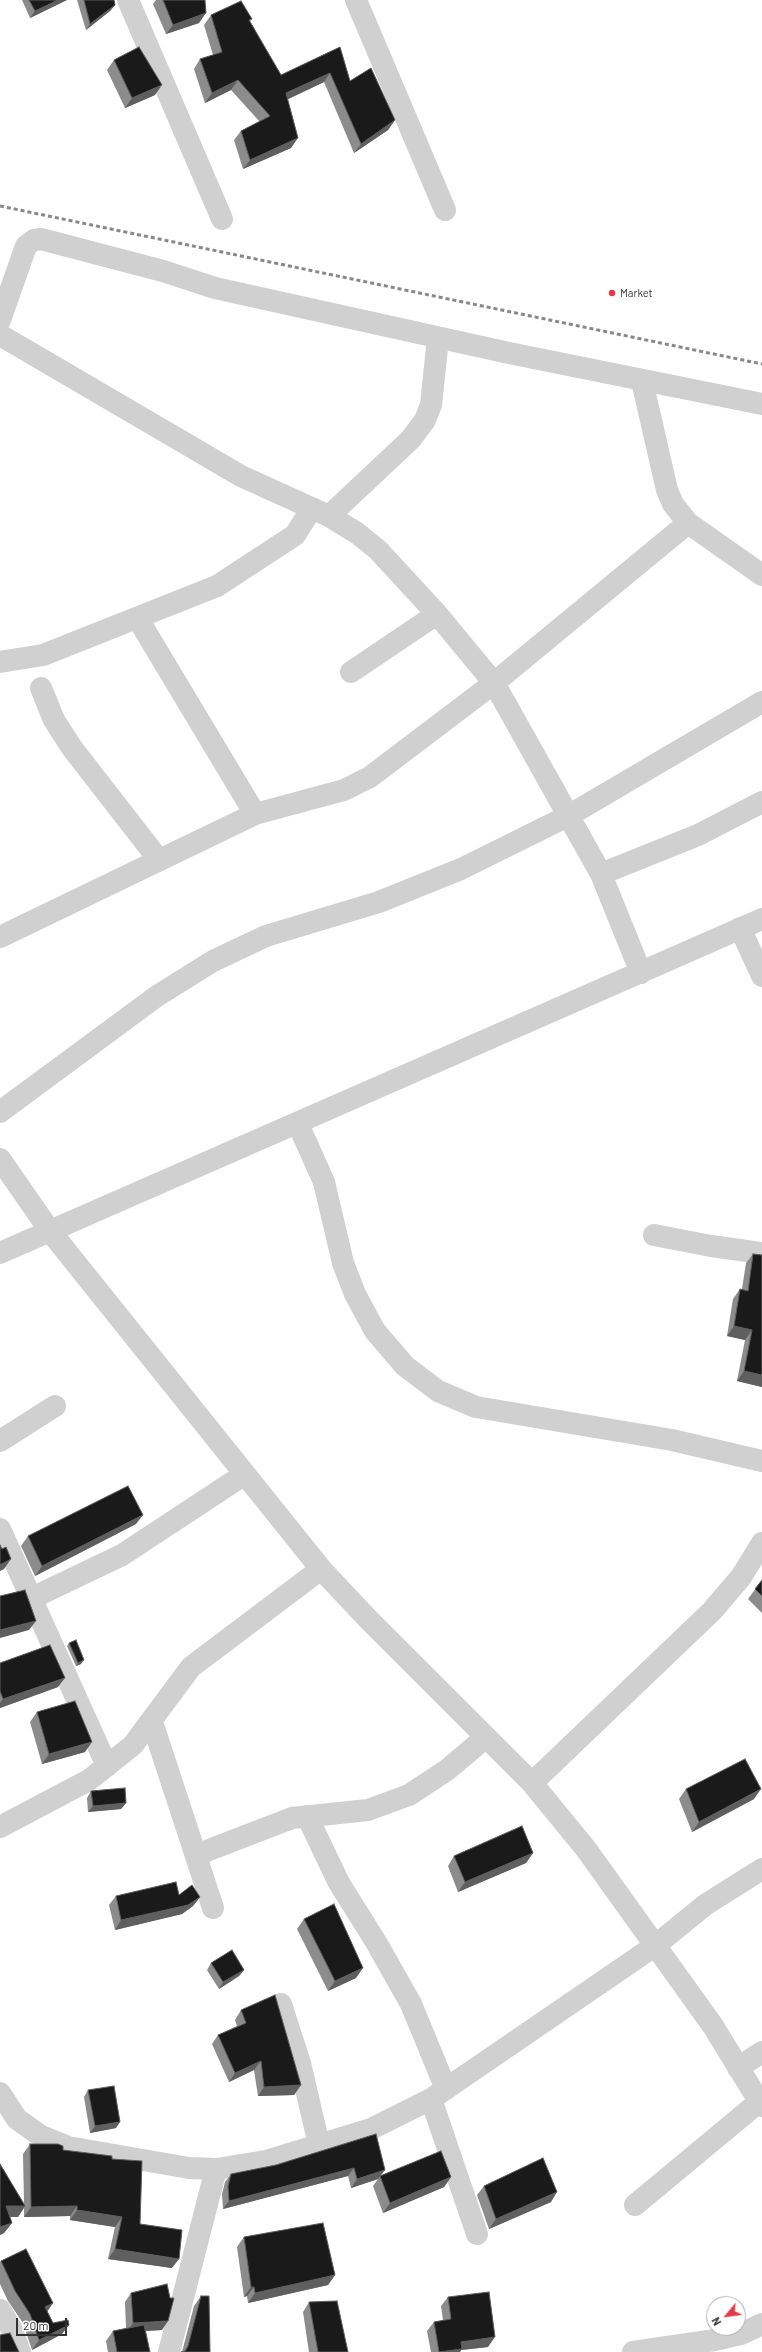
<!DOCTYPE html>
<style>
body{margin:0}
#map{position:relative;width:762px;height:2352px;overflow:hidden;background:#fff;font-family:Barlow,sans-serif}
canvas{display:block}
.north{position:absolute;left:706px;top:2296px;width:40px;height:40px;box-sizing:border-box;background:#fff;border:1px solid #adadad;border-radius:50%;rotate:241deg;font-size:11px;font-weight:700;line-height:16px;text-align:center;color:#333}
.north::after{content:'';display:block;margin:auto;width:14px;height:18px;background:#e63946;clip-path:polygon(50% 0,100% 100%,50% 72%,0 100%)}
.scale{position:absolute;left:16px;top:2318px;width:51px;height:18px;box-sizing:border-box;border:2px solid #333;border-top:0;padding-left:5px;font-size:12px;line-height:14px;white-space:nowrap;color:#333;-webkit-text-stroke:3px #fff;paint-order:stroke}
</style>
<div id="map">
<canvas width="762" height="2352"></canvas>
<div class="north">N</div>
<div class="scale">20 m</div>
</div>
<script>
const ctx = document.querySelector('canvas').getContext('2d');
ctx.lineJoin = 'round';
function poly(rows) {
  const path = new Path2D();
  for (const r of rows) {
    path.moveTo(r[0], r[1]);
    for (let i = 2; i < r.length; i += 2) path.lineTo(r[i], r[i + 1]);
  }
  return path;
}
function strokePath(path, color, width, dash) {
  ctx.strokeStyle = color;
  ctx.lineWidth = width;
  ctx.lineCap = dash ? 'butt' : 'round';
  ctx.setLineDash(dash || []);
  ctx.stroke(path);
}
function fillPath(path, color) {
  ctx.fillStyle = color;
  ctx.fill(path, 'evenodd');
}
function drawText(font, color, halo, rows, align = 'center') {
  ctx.font = font + ' Barlow,sans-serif';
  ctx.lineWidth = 4;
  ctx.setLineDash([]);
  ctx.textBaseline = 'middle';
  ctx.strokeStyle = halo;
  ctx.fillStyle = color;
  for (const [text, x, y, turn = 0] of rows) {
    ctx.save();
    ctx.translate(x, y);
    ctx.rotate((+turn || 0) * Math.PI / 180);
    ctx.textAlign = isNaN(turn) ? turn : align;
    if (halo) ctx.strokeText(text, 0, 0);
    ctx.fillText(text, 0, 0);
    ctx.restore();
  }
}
strokePath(poly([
 [128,0,222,219],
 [356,0,445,210],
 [0,320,26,246,34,240,41,239,163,271,215,288,509,353,762,404],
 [0,335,241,476,329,516,357,533,378,550,437,614,494,683,601,874,641,973],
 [642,381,667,490,673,504,688,523,762,575],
 [329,516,411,439,425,420,431,405,438,338],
 [138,619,255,814],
 [0,662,43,655,217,586,295,535,312,508],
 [351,672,437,614],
 [41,688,54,720,72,748,159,860],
 [601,874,698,835,762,802],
 [740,928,762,976],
 [0,937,255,814,344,790,370,777,494,683,688,523],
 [0,1112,157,996,213,961,266,936,379,902,461,869,568,816,762,702],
 [298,1124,324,1182,343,1263,355,1294,375,1331,405,1366,438,1391,476,1407,672,1440,762,1461],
 [0,1159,50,1231,321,1569,368,1619,532,1783,586,1849,713,2026,762,2106],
 [654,1235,711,1246,762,1253],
 [0,1253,762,919],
 [0,1441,55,1406],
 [0,1529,107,1766],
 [32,1598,122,1555,245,1474],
 [152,1722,213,1908],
 [532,1783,712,1611,741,1577,762,1543],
 [307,1816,339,1883,376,1942,411,2004,446,2089],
 [0,1827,89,1780,133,1745,191,1667,321,1569],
 [196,1855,292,1818,368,1810,409,1795,447,1770,486,1737],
 [281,2004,300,2063,319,2145],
 [738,2068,762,2052],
 [0,2093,17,2119,41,2136,68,2147,189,2168,216,2169,266,2161,371,2129,431,2099,656,1945,705,1905,762,1869],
 [431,2099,477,2234],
 [635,2205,759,2102],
 [0,2310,11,2328,20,2352],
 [169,2352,216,2169],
 [633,2352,715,2340,741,2334,762,2324]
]), '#d0d0d0', 22);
strokePath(poly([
 [0,206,762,364]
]), '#888', 3, [4, 3]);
fillPath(poly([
 [22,0,67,0,30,18],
 [77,0,114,0,115,5,110,11,86,30],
 [156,0,205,0,199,23,166,34,153,4],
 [211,15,252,19,250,21,281,75,340,47,350,81,395,120,388,130,354,153,324,82,288,99,291,148,243,169,234,140,241,131,260,122,231,90,205,103,194,69,200,59,213,55,204,25],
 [114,60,155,95,125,108,107,70],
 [753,1254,762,1255,762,1387,737,1381,745,1340,727,1336,733,1299,740,1289,742,1289,746,1263],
 [136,1524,35,1576,21,1546,28,1536],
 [762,1580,762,1613,748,1599],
 [69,1643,81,1664,76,1666,67,1646],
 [0,1663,58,1687,0,1708],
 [37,1712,85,1752,42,1764,30,1722],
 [686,1789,754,1799,692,1832,679,1799],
 [91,1791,126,1803,121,1809,88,1812,87,1798],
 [533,1853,526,1863,458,1892,448,1866,454,1856],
 [179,1895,200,1897,193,1906,182,1914,115,1930,109,1905,116,1896],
 [304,1919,356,1978,328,1991,297,1929],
 [211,1963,244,1970,239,1976,219,1989,207,1970],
 [241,2010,301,2085,294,2095,258,2096,254,2070,229,2082,212,2044,218,2035,237,2026,235,2020],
 [88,2090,116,2128,90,2133,84,2097],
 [376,2134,381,2175,451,2177,444,2187,383,2213,373,2186,378,2179,351,2188,348,2176,223,2209,222,2194,225,2182,231,2174,276,2165],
 [30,2144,112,2159,140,2224,172,2268,108,2259,115,2227,70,2220,70,2216,24,2217,24,2208,18,2217,10,2217,12,2223,4,2233,0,2235,0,2164,24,2203,23,2154],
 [484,2186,551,2202,489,2229,477,2195],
 [244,2237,335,2275,328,2285,248,2303,247,2296,244,2297,237,2247],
 [1,2261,53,2303,47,2312,53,2323,62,2334,32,2350,23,2323,8,2301,0,2284,0,2262],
 [131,2293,162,2330,146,2331,150,2352,108,2352,106,2341,113,2331,126,2328,125,2302],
 [201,2296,210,2352,182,2352,194,2306],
 [448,2297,488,2347,461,2350,460,2352,431,2352,427,2331,434,2322,443,2320,441,2306],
 [309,2302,348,2352,309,2352,303,2312]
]), '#8c8c8c');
fillPath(poly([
 [58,0,67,0,30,18,35,11],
 [115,5,110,11,86,30,90,24],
 [206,13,199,23,166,34,173,25],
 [330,73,324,82,280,103,286,93],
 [238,80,231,90,205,103,212,93],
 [162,85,155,95,125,108,132,98],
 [395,120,388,130,354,153,361,144],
 [298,138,291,148,243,169,250,160],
 [734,1326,752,1330,745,1340,727,1336],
 [744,1371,762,1375,762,1387,737,1381],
 [143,1515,136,1524,35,1576,42,1566],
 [11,1559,4,1569,0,1571,0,1565],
 [36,1621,29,1630,0,1638,0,1630],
 [84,1660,81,1664,76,1666,78,1663],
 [65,1678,58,1687,0,1708,0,1703,3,1699],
 [92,1742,85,1752,42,1764,49,1754],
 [761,1789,754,1799,692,1832,699,1822],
 [126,1803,121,1809,88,1812,93,1806],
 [533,1853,526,1863,458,1892,465,1882],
 [200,1897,193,1906,182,1914,115,1930,121,1920],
 [363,1968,356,1978,328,1991,335,1981],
 [244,1970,239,1976,219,1989,223,1982],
 [261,2061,254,2070,229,2082,235,2073],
 [301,2085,294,2095,258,2096,264,2087],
 [120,2122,116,2128,90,2133,95,2126],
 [354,2168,348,2176,223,2209,229,2201],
 [385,2170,378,2179,351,2188,357,2179],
 [451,2177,444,2187,383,2213,390,2203],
 [557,2192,551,2202,489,2229,496,2219],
 [6,2206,25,2206,18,2217,0,2217],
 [77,2206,70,2216,24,2217,31,2207],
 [77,2210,122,2217,115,2227,70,2220],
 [12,2223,4,2233,0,2235,0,2227],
 [115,2249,179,2259,172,2268,108,2259],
 [335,2275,328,2285,248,2303,255,2293],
 [251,2287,254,2287,247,2296,244,2297],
 [53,2303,46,2313,45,2307],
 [168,2321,162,2330,127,2332,133,2323],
 [69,2325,62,2334,32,2350,39,2340],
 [495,2337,488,2347,461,2350,460,2352,439,2352,461,2342]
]), '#5f5f5f');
const building = poly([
 [29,0,58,0,35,11,29,0],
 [84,0,114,0,115,5,90,24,84,0],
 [163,0,205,0,206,13,173,25,163,0],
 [241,1,252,19,249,20,281,75,340,47,350,81,371,68,395,120,361,144,330,73,286,93,298,138,250,160,241,131,270,116,238,80,212,93,200,59,222,52,211,15,241,1],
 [139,47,162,85,132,98,114,60,139,47],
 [753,1254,762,1255,762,1375,744,1371,752,1330,734,1326,740,1289,748,1291,753,1254],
 [128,1486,143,1515,42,1566,28,1536,128,1486],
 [0,1545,2,1549,6,1547,11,1559,0,1565,0,1545],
 [762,1580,762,1596,755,1589,762,1580],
 [25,1590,36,1621,0,1630,0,1596,25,1590],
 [76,1640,84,1660,78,1663,69,1643,76,1640],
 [50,1645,65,1678,3,1699,0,1691,0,1663,50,1645],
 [75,1701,92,1742,49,1754,37,1712,75,1701],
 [745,1759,761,1789,699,1822,686,1789,745,1759],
 [125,1788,126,1803,93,1806,91,1791,125,1788],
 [522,1826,533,1853,465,1882,454,1856,522,1826],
 [176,1882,179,1895,192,1885,200,1897,188,1905,121,1920,116,1896,176,1882],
 [334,1904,363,1968,335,1981,304,1919,334,1904],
 [232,1950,244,1970,223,1982,211,1963,232,1950],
 [275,1995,301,2085,264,2087,261,2061,235,2073,218,2035,246,2023,241,2010,275,1995],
 [114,2086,120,2122,95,2126,88,2090,114,2086],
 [376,2134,385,2170,357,2179,354,2168,229,2201,228,2186,231,2174,276,2165,376,2134],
 [30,2144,58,2144,63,2146,63,2150,112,2156,112,2159,142,2161,140,2224,182,2230,179,2259,115,2249,122,2217,77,2210,77,2206,31,2207,30,2144],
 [441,2151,451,2177,390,2203,380,2176,441,2151],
 [543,2158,557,2192,496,2219,484,2186,543,2158],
 [0,2164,25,2206,6,2206,12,2223,0,2227,0,2164],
 [323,2223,335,2275,255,2293,254,2287,251,2287,244,2237,323,2223],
 [26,2249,53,2303,45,2307,53,2323,68,2320,69,2325,39,2340,30,2314,15,2291,1,2261,26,2249],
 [167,2284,170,2298,174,2298,168,2321,133,2323,131,2293,167,2284],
 [489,2292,495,2337,461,2342,462,2349,439,2352,434,2322,451,2319,448,2297,489,2292],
 [201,2296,209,2296,210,2352,181,2352,185,2351,188,2346,201,2296],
 [337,2301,348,2352,318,2352,309,2302,337,2301],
 [144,2325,150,2352,117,2352,113,2331,144,2325],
 [10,2333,19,2352,0,2352,0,2335,10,2333]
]);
fillPath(building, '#1a1a1a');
strokePath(building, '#5f5f5f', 1);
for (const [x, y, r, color] of [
 [612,293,4,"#e63946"]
]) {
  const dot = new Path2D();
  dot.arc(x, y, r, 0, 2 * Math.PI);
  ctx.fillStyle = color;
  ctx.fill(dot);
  strokePath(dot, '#fff', 1.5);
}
drawText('11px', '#333', '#fff', [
 ["Market",620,293]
], 'left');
</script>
